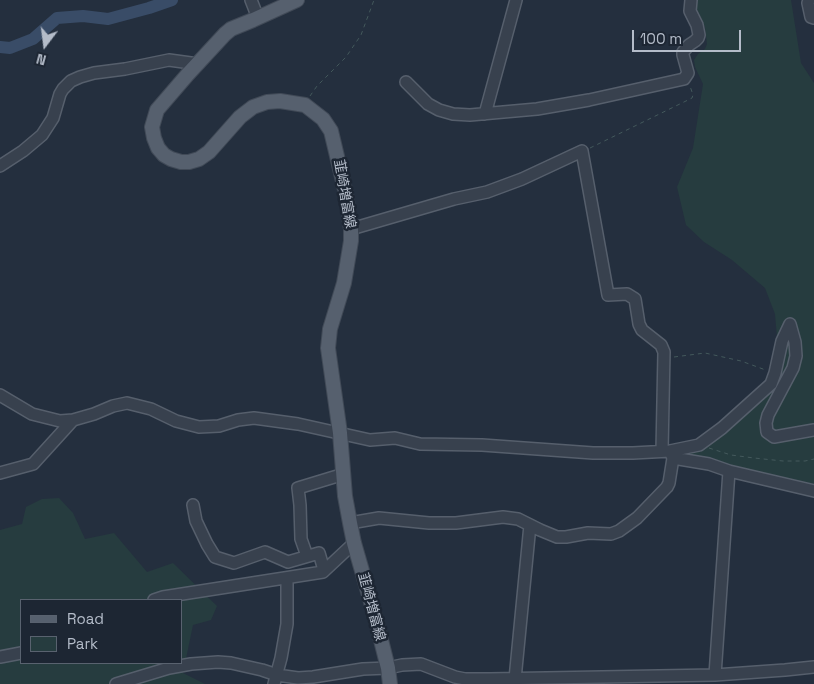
<!DOCTYPE html>
<meta charset="utf-8">
<style>
body{margin:0}
#map{position:relative;width:814px;height:684px;overflow:hidden;background:#242f3e;font-family:"Space Grotesk",sans-serif}
canvas{display:block}
.legend{position:absolute;left:20px;top:599px;width:162px;height:65px;box-sizing:border-box;background:#1d2633;border:1px solid #59626f;margin:0;padding:6px 9px;list-style:none;font-size:15px;color:#b4bcc9}
.legend li{display:flex;align-items:center;gap:10px;height:25px}
.legend b{width:25px;border:1px solid #59626f}
.north{position:absolute;left:20px;top:20px;width:50px;height:50px;-webkit-text-stroke:4px #1d2633;paint-order:stroke;rotate:195deg;font-size:14px;font-weight:700;line-height:20px;text-align:center;color:#b4bcc9}
.north::after{content:'';display:block;margin:auto;width:18px;height:22px;background:#b4bcc9;clip-path:polygon(50% 0,100% 100%,50% 72%,0 100%)}
.scale{position:absolute;left:632px;top:30px;width:109px;height:22px;box-sizing:border-box;border:2px solid #b4bcc9;border-top:0;padding-left:6px;font-size:15px;line-height:18px;white-space:nowrap;color:#b4bcc9;-webkit-text-stroke:4px #1d2633;paint-order:stroke}
</style>
<div id="map">
<canvas width="814" height="684"></canvas>
<ul class="legend">
<li><b style="height:6px;background:#56606e"></b>Road</li>
<li><b style="height:14px;background:#263c3f"></b>Park</li>
</ul>
<div class="north">N</div>
<div class="scale">100 m</div>
</div>
<script>
const ctx = document.querySelector('canvas').getContext('2d');
ctx.lineJoin = 'round';
function fillPath(path, color) {
  ctx.fillStyle = color;
  ctx.fill(path, 'evenodd');
}
function poly(rows) {
  const path = new Path2D();
  for (const r of rows) {
    path.moveTo(r[0], r[1]);
    for (let i = 2; i < r.length; i += 2) path.lineTo(r[i], r[i + 1]);
  }
  return path;
}
function strokePath(path, color, width, dash) {
  ctx.strokeStyle = color;
  ctx.lineWidth = width;
  ctx.lineCap = dash ? 'butt' : 'round';
  ctx.setLineDash(dash || []);
  ctx.stroke(path);
}
function drawText(font, color, halo, rows, align = 'center') {
  ctx.font = font + ' "Space Grotesk","Noto Sans JP",sans-serif';
  ctx.lineWidth = 5;
  ctx.setLineDash([]);
  ctx.textBaseline = 'middle';
  ctx.strokeStyle = halo;
  ctx.fillStyle = color;
  for (const [text, x, y, turn = 0] of rows) {
    ctx.save();
    ctx.translate(x, y);
    ctx.rotate((+turn || 0) * Math.PI / 180);
    ctx.textAlign = isNaN(turn) ? turn : align;
    if (halo) ctx.strokeText(text, 0, 0);
    ctx.fillText(text, 0, 0);
    ctx.restore();
  }
}
fillPath(poly([
 [697,0,791,0,801,63,814,83,814,484,774,477,685,453,739,419,773,370,778,349,775,314,765,288,732,260,704,242,686,225,677,187,693,148,703,84,695,67,694,60,698,54,705,49,707,44,705,28,697,9],
 [59,498,73,513,85,539,114,533,147,572,173,563,217,606,211,620,193,625,183,673,205,684,0,684,0,530,22,524,26,507,42,499],
 [21,600,181,600,181,663,21,663]
]), '#263c3f');
strokePath(poly([
 [0,47,10,48,33,39,57,18,83,16,108,19,149,8,172,0]
]), '#394c67', 12);
const minor = poly([
 [251,0,258,18],
 [809,0,808,3,811,17,814,18],
 [406,82,428,104,439,110,453,114,470,115,537,109,589,100,684,79,688,73,683,55,683,52,689,45,695,41,698,38,699,35,697,25,690,11,691,0],
 [485,114,516,0],
 [0,166,23,151,42,135,53,118,60,94,63,89,71,81,80,77,94,73,125,69,169,60,198,64],
 [351,229,454,199,487,192,522,179,582,151,608,295,627,294,635,299,639,324,642,330,661,345,664,352,662,451],
 [0,395,32,414,60,421,73,420,94,414,113,406,127,403,151,409,176,421,199,427,219,426,238,420,254,418,298,424,370,440,395,438,420,444,482,445,593,453,633,453,670,451,673,458,709,464,729,471,715,675],
 [670,451,699,445,722,428,771,384,775,373,782,341,790,324,795,342,796,356,793,368,768,415,766,423,767,432,774,437,814,430],
 [729,471,814,491],
 [0,473,33,464,73,420],
 [193,505,196,521,207,544,215,557,234,563,265,552,288,562,319,553,324,570],
 [350,523,379,518,429,523,456,523,503,517,518,519,540,530,557,537,566,537,588,533,611,534,619,531,637,518,667,487,669,483,673,458],
 [307,556,301,539,300,505,298,488,344,474],
 [154,600,163,597,323,572,354,543],
 [0,657,21,653],
 [515,679,530,525],
 [116,684,169,668,191,664,218,662,231,663,262,670,277,675,298,678,313,677,363,669,388,668,402,665,421,664,455,677,465,679,490,679,715,675,785,670,814,667],
 [274,684,281,658,287,624,287,578]
]);
const major = poly([
 [297,0,253,20,231,29,225,34,188,74,157,110,152,127,154,138,158,148,164,155,171,159,181,162,189,162,199,159,209,152,240,117,253,107,267,102,280,101,305,105,323,119,331,131,346,194,351,229,351,241,344,283,330,329,328,348,340,433,345,496,350,523,354,543,375,616,388,668,390,684]
]);
strokePath(minor, '#565f6c', 14);
strokePath(major, '#414a57', 16);
strokePath(poly([
 [310,96,317,86,346,57,361,35,374,0],
 [590,148,688,100,692,98,693,95,690,86],
 [674,357,705,353,741,361,763,369,766,371],
 [709,448,731,455,754,458,783,461,805,461,814,459]
]), '#44595c', 1, [4, 4]);
strokePath(minor, '#38414e', 11);
strokePath(major, '#56606e', 14);
drawText('14px', '#b4bcc9', '#1d2633', [
 ["韮崎増富線",344,194,80],
 ["韮崎増富線",371,607,75]
]);
</script>
